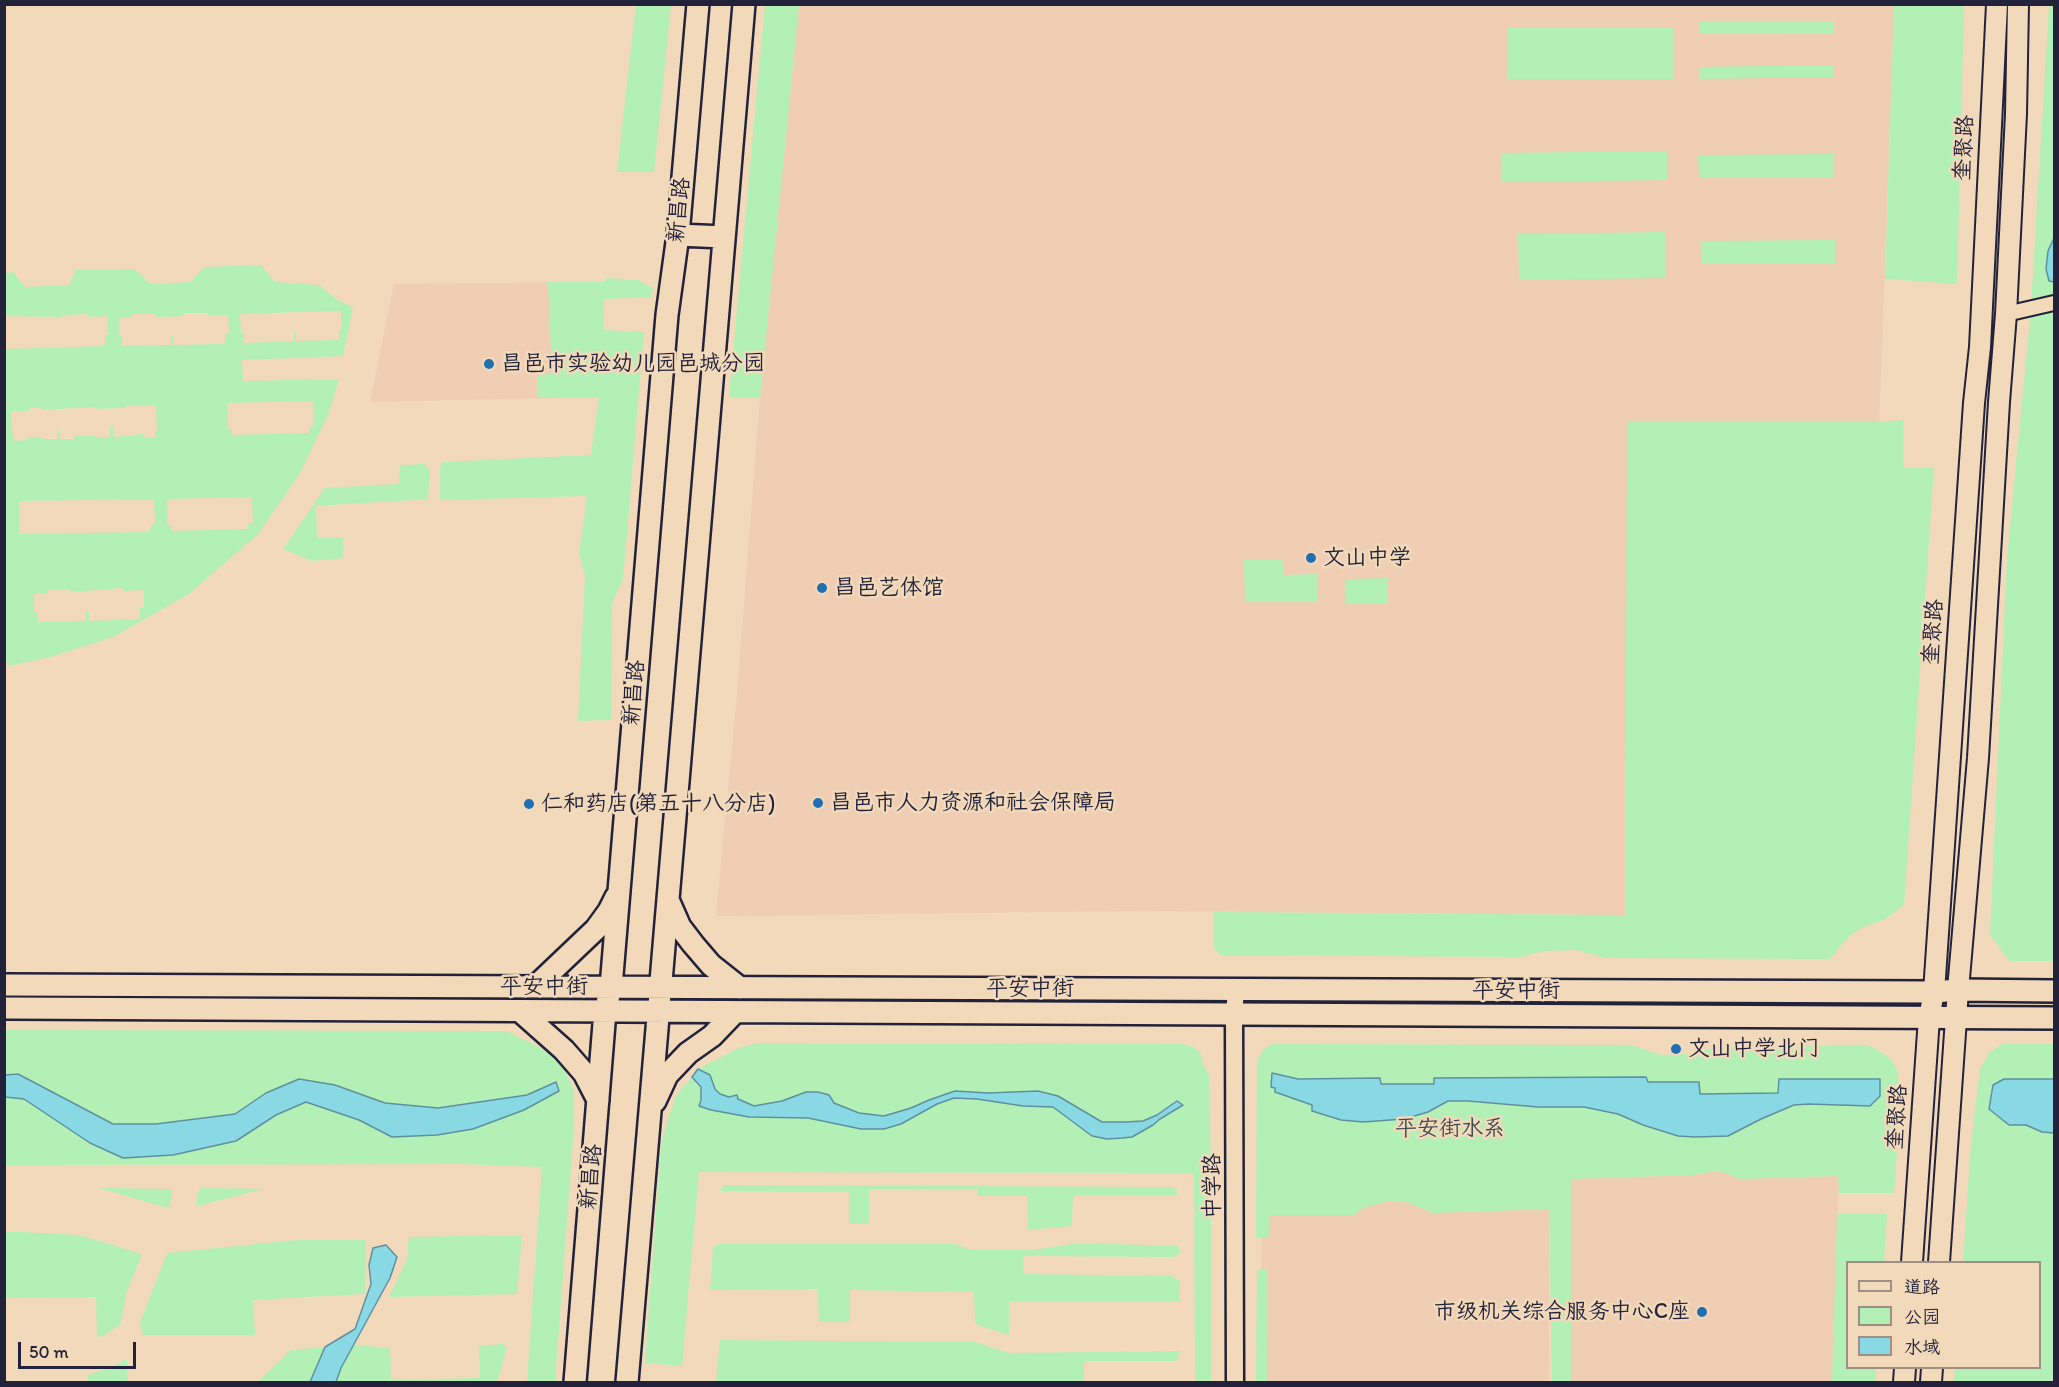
<!DOCTYPE html>
<meta charset="utf-8">
<style>
body{margin:0}
#map{position:relative;width:2059px;height:1387px;overflow:hidden;background:#f2d9ba;font-family:Itim,"LXGW WenKai TC",sans-serif}
canvas{display:block}
.frame{position:absolute;inset:0;border:6px solid #22223b;pointer-events:none}
.legend{position:absolute;left:1846px;top:1261px;width:195px;height:108px;box-sizing:border-box;background:#f2d9ba;border:2px solid #9f9087;margin:0;padding:8px 10px;list-style:none;font-size:18px;color:#22223b}
.legend li{display:flex;align-items:center;gap:12px;height:30px}
.legend b{width:30px;border:2px solid #9f9087}
.scale{position:absolute;left:18px;top:1342px;width:118px;height:27px;box-sizing:border-box;border:3px solid #22223b;border-top:0;padding-left:8px;font-size:18px;line-height:21px;white-space:nowrap;color:#22223b;-webkit-text-stroke:4px #f2d9ba;paint-order:stroke}
</style>
<div id="map">
<canvas width="2059" height="1387"></canvas>
<div class="frame"></div>
<ul class="legend">
<li><b style="height:8px;background:#f2d9ba"></b>道路</li>
<li><b style="height:16px;background:#b2f0b6"></b>公园</li>
<li><b style="height:16px;background:#89d9e4"></b>水域</li>
</ul>
<div class="scale">50 m</div>
</div>
<script>
const ctx = document.querySelector('canvas').getContext('2d');
ctx.lineJoin = 'round';
function fillPath(path, color) {
  ctx.fillStyle = color;
  ctx.fill(path, 'evenodd');
}
function poly(rows) {
  const path = new Path2D();
  for (const r of rows) {
    path.moveTo(r[0], r[1]);
    for (let i = 2; i < r.length; i += 2) path.lineTo(r[i], r[i + 1]);
  }
  return path;
}
function strokePath(path, color, width, dash) {
  ctx.strokeStyle = color;
  ctx.lineWidth = width;
  ctx.lineCap = dash ? 'butt' : 'round';
  ctx.setLineDash(dash || []);
  ctx.stroke(path);
}
function drawText(font, color, halo, rows, align = 'center') {
  ctx.font = font + ' Itim,"LXGW WenKai TC",sans-serif';
  ctx.lineWidth = 5;
  ctx.setLineDash([]);
  ctx.textBaseline = 'middle';
  ctx.strokeStyle = halo;
  ctx.fillStyle = color;
  for (const [text, x, y, turn = 0] of rows) {
    ctx.save();
    ctx.translate(x, y);
    ctx.rotate((+turn || 0) * Math.PI / 180);
    ctx.textAlign = isNaN(turn) ? turn : align;
    if (halo) ctx.strokeText(text, 0, 0);
    ctx.fillText(text, 0, 0);
    ctx.restore();
  }
}
fillPath(poly([
 [799,5,1894,5,1862,917,1140,911,716,916,737,694,760,398],
 [605,282,599,397,370,402,394,284],
 [1716,1171,1728,1174,1739,1179,1839,1176,1832,1382,1571,1382,1571,1179,1693,1175],
 [1389,1201,1402,1201,1414,1205,1433,1213,1549,1209,1549,1382,1261,1382,1262,1215,1354,1215,1363,1208]
]), '#f0ceb3');
fillPath(poly([
 [636,5,671,5,654,172,617,172],
 [765,5,799,5,760,398,729,397],
 [1894,5,1964,5,1957,284,1885,279],
 [2049,5,2054,5,2054,961,2009,961,1990,934,2007,559,2031,308],
 [1834,21,1834,33,1700,34,1700,22],
 [1507,28,1673,28,1673,79,1507,79],
 [1833,65,1833,77,1699,79,1699,67],
 [1667,151,1667,180,1502,182,1501,153],
 [1833,154,1833,178,1699,178,1698,155],
 [1665,232,1665,278,1519,280,1518,234],
 [1835,240,1835,264,1701,264,1701,241],
 [261,265,275,282,319,285,337,300,353,307,343,356,242,360,243,381,339,379,328,415,299,475,258,534,189,594,113,637,50,657,9,666,4,658,5,349,105,346,105,335,108,335,107,316,87,317,87,314,63,315,62,317,6,316,5,319,5,273,13,272,25,287,69,285,76,270,135,269,150,284,191,282,204,267],
 [341,311,342,329,339,330,339,340,296,341,296,332,294,332,294,341,244,343,244,333,241,333,240,314],
 [184,313,208,313,208,315,228,315,229,333,225,333,225,344,174,345,173,336,171,336,171,345,122,346,122,336,119,336,119,318,132,318,132,314,155,314,156,317,183,316],
 [313,401,314,426,309,427,309,433,232,435,232,429,228,429,227,403],
 [156,405,157,431,155,431,155,438,143,438,143,434,114,437,113,426,110,427,110,437,96,437,95,435,75,436,74,439,60,439,60,429,58,429,57,439,43,439,42,437,28,437,28,440,14,441,14,433,12,433,11,411,29,411,29,408,42,408,42,410,95,407,95,409,125,408,125,406],
 [252,497,253,523,248,523,248,529,171,531,171,525,167,525,167,499],
 [154,499,155,524,151,525,150,532,19,534,19,501],
 [123,588,123,591,144,590,144,608,140,608,140,619,89,621,89,611,86,611,86,621,38,622,37,612,34,611,34,594,47,593,47,590,70,589,71,592],
 [606,278,638,280,653,288,651,297,604,299,603,330,644,332,623,579,612,603,611,720,578,721,585,575,579,554,587,496,440,500,440,467,443,462,591,455,599,397,537,398,537,375,552,374,548,282,605,282],
 [1903,420,1903,468,1934,468,1904,905,1884,920,1863,927,1849,936,1830,959,1605,958,1576,950,1545,951,1520,957,1220,955,1214,948,1214,912,1625,915,1627,422,1879,422],
 [424,464,430,471,428,499,316,506,317,538,343,538,343,558,312,561,283,549,325,488,399,484,400,465],
 [1282,559,1284,575,1318,574,1318,601,1245,601,1244,560],
 [1388,578,1388,603,1346,603,1345,579],
 [5,1030,506,1031,539,1047,561,1063,574,1090,574,1126,555,1382,527,1382,542,1167,462,1164,5,1165],
 [758,1043,1183,1044,1194,1047,1200,1052,1202,1062,1209,1075,1211,1172,1211,1382,1195,1382,1194,1173,699,1172,682,1366,645,1363,661,1144,669,1116,676,1096,698,1069,739,1048],
 [1272,1044,1631,1045,1661,1055,1685,1054,1723,1046,1867,1045,1883,1053,1892,1061,1898,1072,1898,1137,1894,1193,1839,1193,1838,1176,1739,1179,1728,1174,1716,1171,1693,1175,1571,1179,1571,1382,1552,1382,1549,1209,1433,1213,1414,1205,1402,1201,1389,1201,1363,1208,1354,1215,1270,1215,1269,1238,1256,1237,1257,1060,1264,1049],
 [2002,1044,2054,1044,2054,1373,2052,1382,1954,1382,1955,1368,2040,1368,2040,1262,1963,1262,1971,1144,1980,1069,1989,1053],
 [724,1185,1173,1187,1177,1191,1177,1195,1073,1195,1072,1226,1028,1230,1027,1196,978,1196,977,1189,869,1189,869,1224,849,1224,849,1192,720,1191],
 [99,1188,171,1189,172,1196,168,1208],
 [201,1188,264,1189,196,1206,198,1193],
 [1837,1214,1887,1214,1884,1262,1848,1262,1848,1368,1876,1368,1875,1382,1832,1382],
 [4,1231,79,1235,142,1254,126,1294,121,1324,103,1336,97,1337,96,1297,5,1298],
 [522,1235,517,1294,389,1297,407,1259,409,1237],
 [297,1240,366,1240,365,1294,253,1300,255,1335,143,1335,140,1323,167,1253],
 [1077,1243,1179,1246,1179,1254,1173,1257,1023,1256,1023,1274,1172,1276,1180,1281,1179,1301,1009,1301,1009,1335,975,1324,974,1292,850,1290,850,1322,819,1322,818,1289,710,1290,713,1247,719,1244,955,1244,971,1250,1033,1250],
 [1268,1269,1267,1382,1256,1382,1257,1270],
 [720,1340,975,1342,1009,1353,1179,1351,1179,1356,1176,1361,1084,1361,1084,1382,716,1382],
 [503,1344,507,1348,497,1382,336,1382,341,1368,354,1345,390,1348,391,1380,480,1378,479,1346],
 [325,1347,310,1382,258,1382,291,1350],
 [127,1359,128,1382,88,1382,88,1375,107,1369]
]), '#b2f0b6');
const water = poly([
 [2054,238,2054,282,2049,281,2046,269,2048,251,2054,238],
 [698,1069,710,1075,715,1089,720,1094,729,1097,737,1095,738,1099,754,1106,782,1101,806,1092,818,1092,829,1095,834,1103,859,1113,884,1116,911,1108,929,1100,955,1091,988,1093,1038,1091,1058,1096,1102,1122,1126,1122,1143,1121,1157,1115,1177,1101,1183,1105,1160,1119,1153,1125,1132,1137,1122,1138,1107,1139,1092,1136,1053,1107,1023,1106,977,1099,954,1098,937,1104,901,1124,884,1129,861,1129,808,1118,749,1117,711,1110,699,1106,701,1100,701,1087,692,1077,698,1069],
 [1272,1073,1298,1079,1380,1078,1381,1084,1434,1084,1434,1078,1646,1077,1648,1082,1699,1082,1700,1094,1778,1093,1779,1079,1880,1079,1880,1096,1870,1106,1808,1104,1794,1105,1761,1119,1728,1136,1695,1137,1678,1136,1643,1125,1618,1114,1584,1107,1538,1107,1468,1101,1448,1101,1428,1112,1404,1119,1363,1122,1341,1120,1312,1111,1312,1105,1275,1092,1275,1088,1271,1087,1272,1073],
 [18,1074,113,1124,156,1124,235,1114,266,1093,299,1079,335,1085,385,1103,438,1108,527,1095,556,1082,559,1091,524,1110,473,1129,437,1135,392,1137,359,1120,306,1102,276,1115,236,1141,173,1155,123,1158,90,1143,24,1099,5,1097,5,1075,18,1074],
 [2004,1079,2054,1079,2054,1133,2042,1132,2026,1125,2009,1125,1989,1109,1993,1085,2004,1079],
 [386,1245,397,1257,390,1278,341,1368,336,1382,310,1382,325,1347,355,1329,371,1284,369,1265,373,1248,386,1245]
]);
fillPath(water, '#89d9e4');
strokePath(water, '#6090a0', 1.5);
const minor = poly([
 [2006,314,2054,303]
]);
const tertiary = poly([
 [1235,1382,1234,1015,1236,990]
]);
const secondary = poly([
 [1912,1262,1929,1018,1934,992,1974,403,1980,347,1997,4],
 [1939,1262,1958,990,1978,758,1999,402,2006,314,2016,114,2018,4],
 [1904,1382,1905,1368],
 [1931,1382,1932,1368]
]);
const primary = poly([
 [678,235,724,237],
 [669,902,680,927,693,944,711,965,740,988],
 [4,985,1934,992,1958,990,2054,991],
 [535,987,596,929,609,911,616,897],
 [4,1008,2054,1018],
 [520,1011,564,1050,584,1073,598,1100],
 [655,1101,667,1075,688,1053,712,1036,735,1012],
 [575,1382,605,1011,611,987,667,315,678,235,698,4],
 [627,1382,744,4]
]);
strokePath(minor, '#22223b', 18);
strokePath(tertiary, '#22223b', 21);
strokePath(secondary, '#22223b', 24);
strokePath(primary, '#22223b', 26);
strokePath(minor, '#f2d9ba', 14);
strokePath(tertiary, '#f2d9ba', 16);
strokePath(secondary, '#f2d9ba', 20);
strokePath(primary, '#f2d9ba', 21);
for (const [x, y, r, color] of [
 [489,364,6,"#1f6fb2"],
 [1311,558,6,"#1f6fb2"],
 [822,588,6,"#1f6fb2"],
 [818,803,6,"#1f6fb2"],
 [529,804,6,"#1f6fb2"],
 [1676,1049,6,"#1f6fb2"],
 [1702,1312,6,"#1f6fb2"]
]) {
  const dot = new Path2D();
  dot.arc(x, y, r, 0, 2 * Math.PI);
  ctx.fillStyle = color;
  ctx.fill(dot);
  strokePath(dot, '#f2d9ba', 2);
}
drawText('22px', '#22223b', '#f2d9ba', [
 ["奎聚路",1965,148,-87],
 ["新昌路",680,210,-84],
 ["奎聚路",1934,632,-86],
 ["新昌路",635,693,-85],
 ["平安中街",544,987],
 ["平安中街",1030,989],
 ["平安中街",1516,991],
 ["奎聚路",1898,1117,-86],
 ["新昌路",592,1177,-85],
 ["中学路",1213,1186,-90]
]);
drawText('22px', '#22223b', '#f2d9ba', [
 ["昌邑市实验幼儿园邑城分园",501,364],
 ["文山中学",1323,558],
 ["昌邑艺体馆",834,588],
 ["昌邑市人力资源和社会保障局",830,803],
 ["仁和药店(第五十八分店)",541,804],
 ["文山中学北门",1688,1049],
 ["市级机关综合服务中心C座",1690,1312,"right"]
], 'left');
drawText('22px', '#3f4b54', '#f2d9ba', [
 ["平安街水系",1450,1129]
]);
</script>
